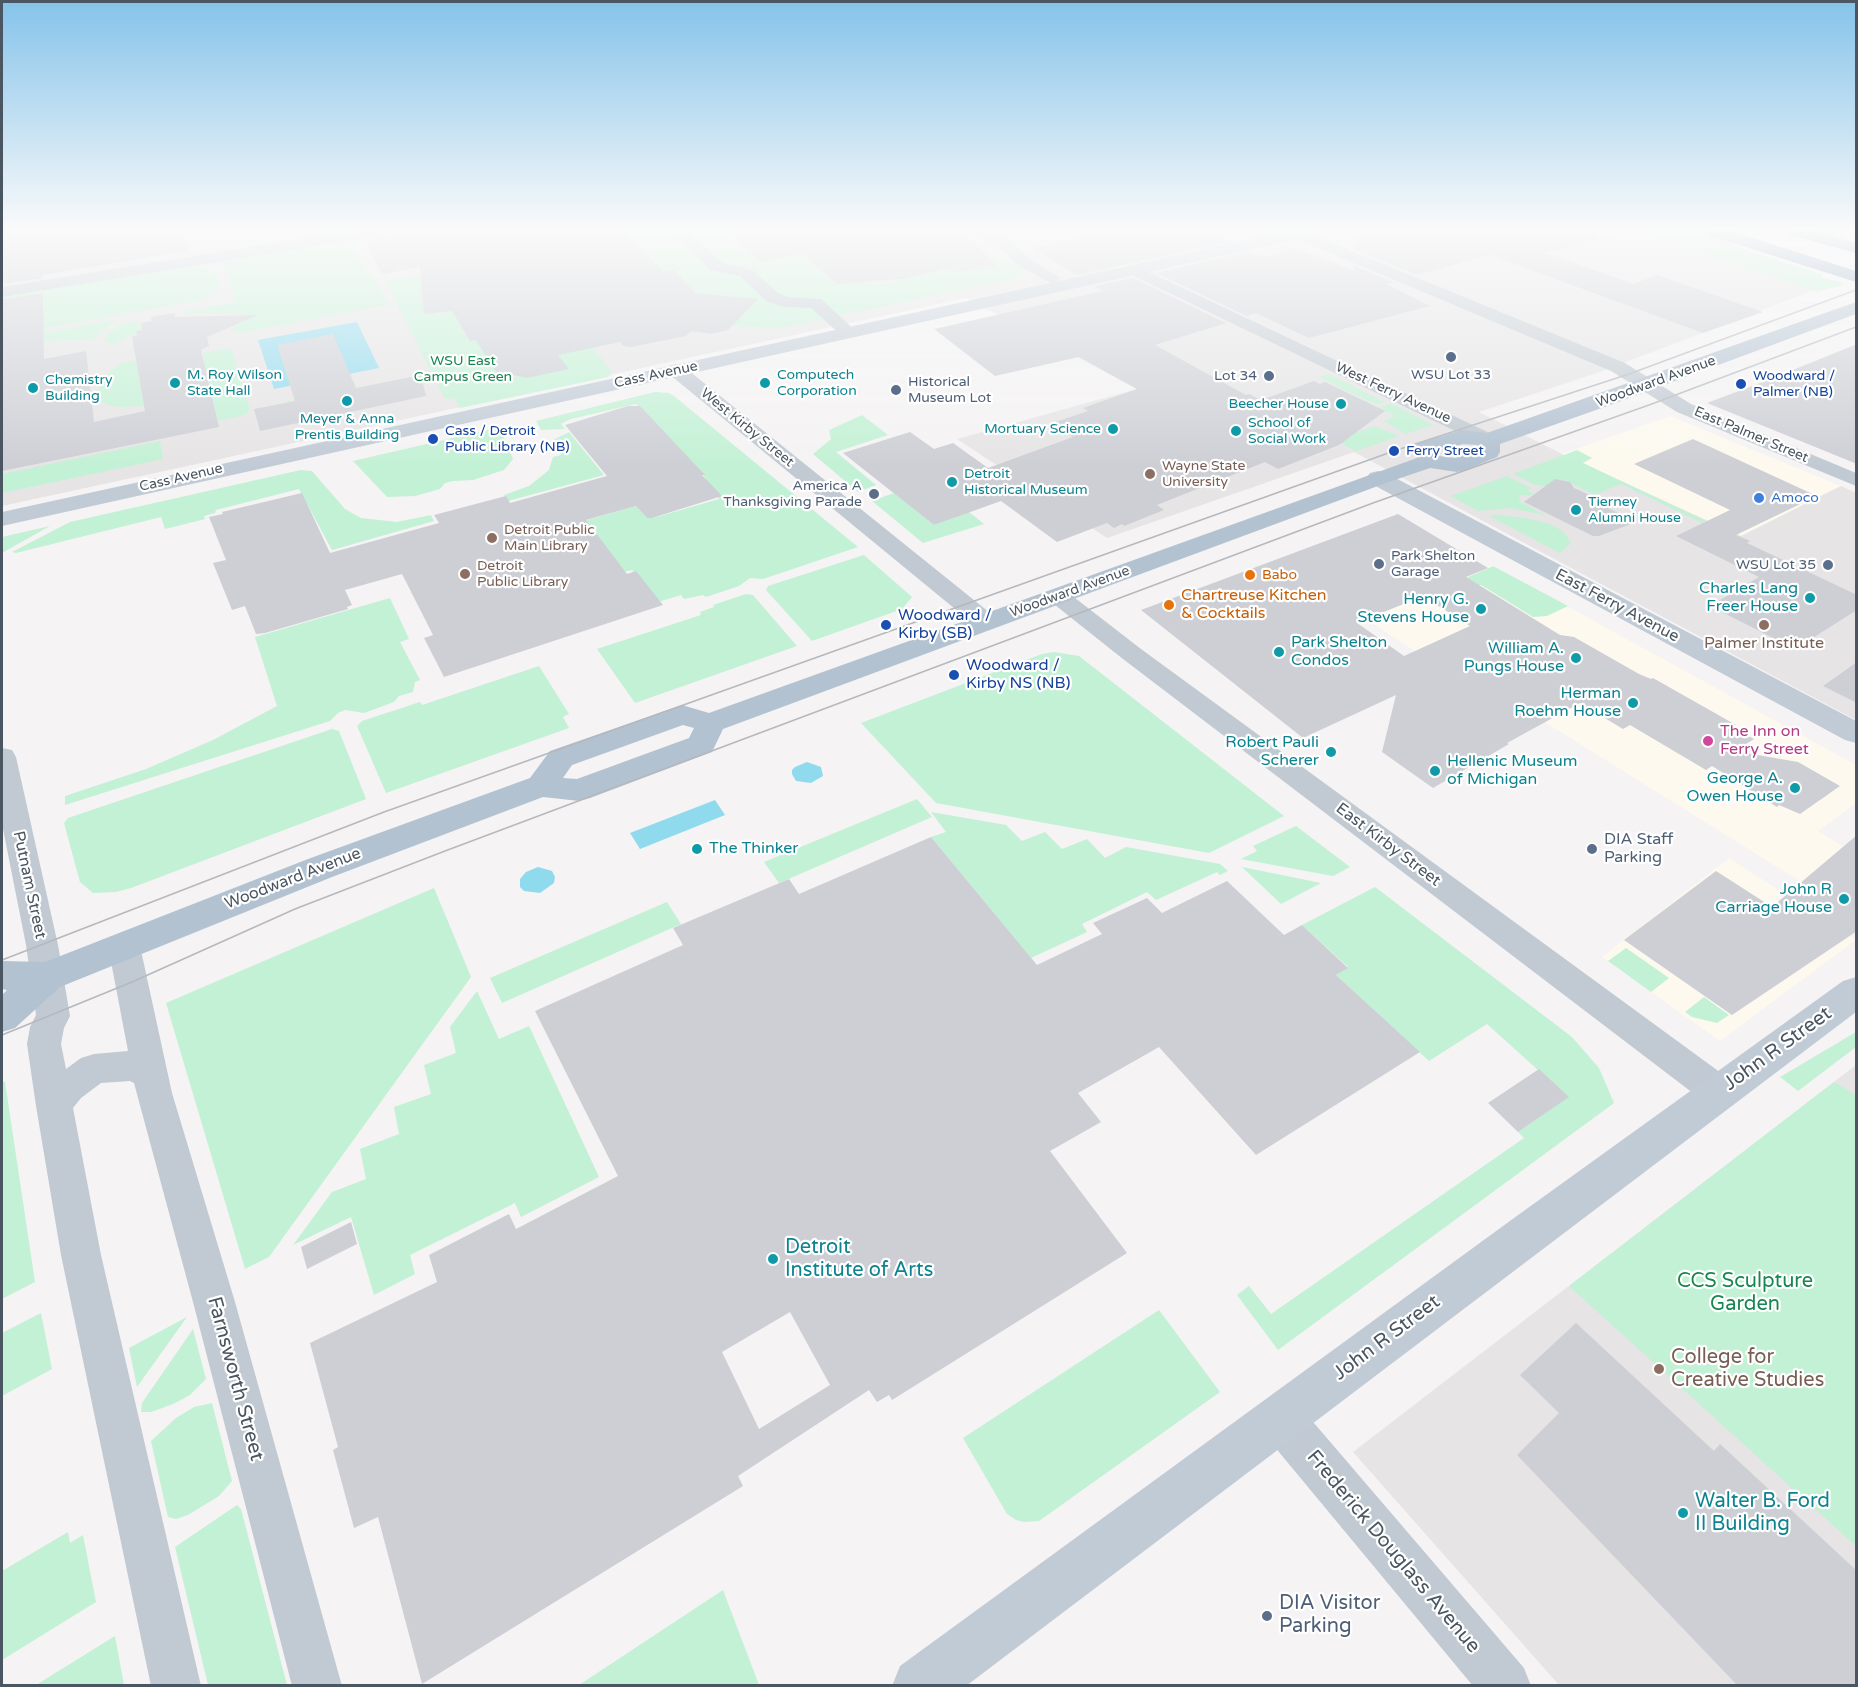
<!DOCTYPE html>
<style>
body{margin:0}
#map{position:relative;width:1858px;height:1687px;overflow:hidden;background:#f5f3f3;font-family:"Varela Round",sans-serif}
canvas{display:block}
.frame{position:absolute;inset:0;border:3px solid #4a5661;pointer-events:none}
</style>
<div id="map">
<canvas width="1858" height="1687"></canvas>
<div class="frame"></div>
</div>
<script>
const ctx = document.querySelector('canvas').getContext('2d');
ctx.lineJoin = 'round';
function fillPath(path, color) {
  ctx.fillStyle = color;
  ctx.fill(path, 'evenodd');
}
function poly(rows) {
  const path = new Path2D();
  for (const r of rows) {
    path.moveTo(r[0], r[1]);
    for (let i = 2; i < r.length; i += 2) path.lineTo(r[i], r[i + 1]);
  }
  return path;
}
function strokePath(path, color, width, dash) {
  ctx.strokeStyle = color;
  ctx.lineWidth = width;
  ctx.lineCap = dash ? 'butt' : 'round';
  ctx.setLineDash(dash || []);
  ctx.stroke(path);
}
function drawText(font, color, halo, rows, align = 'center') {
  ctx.font = font + ' "Varela Round",sans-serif';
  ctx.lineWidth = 4.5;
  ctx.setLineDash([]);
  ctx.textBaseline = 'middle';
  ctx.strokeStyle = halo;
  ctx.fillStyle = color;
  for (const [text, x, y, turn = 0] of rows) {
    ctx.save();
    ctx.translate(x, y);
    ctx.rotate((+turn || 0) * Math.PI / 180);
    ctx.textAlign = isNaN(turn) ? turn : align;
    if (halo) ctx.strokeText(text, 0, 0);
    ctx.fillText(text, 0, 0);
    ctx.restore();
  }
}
fillPath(poly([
 [1670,416,1841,486,1741,536,1562,454],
 [1492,565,1856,765,1856,803,1818,831,1856,855,1856,916,1474,678,1464,683,1366,619],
 [1729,858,1856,940,1720,1041,1602,957]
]), '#fdf9ef');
fillPath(poly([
 [2,231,1523,231,1565,246,1623,231,1634,231,1815,290,1600,372,1479,412,1562,454,1741,536,1841,486,1856,493,1856,720,1354,452,1107,538,957,439,1137,389,966,298,2,506],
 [1856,1065,1856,1685,1559,1685,1353,1452]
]), '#e6e4e5');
fillPath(poly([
 [623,231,723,231,760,262,802,254,876,285,990,259,1016,263,1022,266,1024,274,1014,279,780,328,732,326,751,306,742,297,688,292,637,302,646,255],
 [1634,231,1703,231,1741,247,1740,248,1823,275,1821,277,1843,283,1843,285,1817,292],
 [350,238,368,274,376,281,389,305,237,333,231,329,241,324,237,314,183,313,190,310,236,302,223,259],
 [184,267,197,267,216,273,219,289,202,300,2,336,2,296],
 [420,275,424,314,452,311,470,341,493,336,495,371,500,378,529,375,553,352,593,347,612,373,608,377,460,408,454,398,445,399,385,281],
 [116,320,92,340,2,342,2,340],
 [127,322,140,322,141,330,136,331,135,335,119,341,115,345,104,340,110,330],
 [231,348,250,410,245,415,218,421,202,353],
 [136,360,144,406,120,407,108,405,97,399,96,393,101,381,111,371,119,364],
 [1328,374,1385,402,1378,404,1366,400,1319,377],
 [655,392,669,393,674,396,858,547,763,579,750,578,739,586,706,597,703,595,684,599,681,595,658,602,632,570,623,572,584,521,636,506,647,518,653,518,719,499,702,473,636,404,571,419,561,424,565,429,541,430,536,421],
 [1264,402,1340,424,1358,432,1374,426,1400,436,1356,451],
 [1391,403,1433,425,1405,434,1384,421,1395,416,1379,408],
 [862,415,888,435,836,452,876,485,858,492,813,454,831,439,829,430],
 [500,427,513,459,504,470,473,480,453,481,445,483,440,489,415,496,387,497,353,461],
 [569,432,604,475,508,501,504,495,529,486,549,470,553,457,561,455,557,444,548,446,547,443],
 [160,441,163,459,2,493,2,474],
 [1577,450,1592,458,1583,463,1706,521,1702,523,1621,484,1595,495,1564,480,1555,479,1548,486,1535,485,1513,474],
 [301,470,312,471,345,509,361,518,397,522,431,515,434,521,332,550,299,489,216,510,215,513,204,516,205,519,165,529,161,517,16,553,12,552,70,522],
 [1507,476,1531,488,1527,490,1534,495,1520,495,1519,501,1545,515,1510,508,1478,511,1451,496],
 [894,493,934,525,969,512,984,524,923,543,872,501],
 [1495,515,1526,518,1550,524,1564,532,1571,543,1560,553,1489,516],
 [50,526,2,553,2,537],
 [864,555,912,597,902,609,812,641,766,590,768,586],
 [1493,566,1568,606,1547,616,1533,617,1481,585,1436,603,1425,596],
 [746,594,753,595,797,646,635,703,597,649,701,615,700,612,714,607,713,605],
 [390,598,409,639,400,642,420,680,415,682,413,692,399,696,394,702,364,713,345,710,338,713,330,721,65,805,65,796,146,769,213,740,277,706,255,637],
 [1054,652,1079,656,1284,816,1209,853,936,803,861,723,1042,654],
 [539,666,569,714,563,717,569,728,386,793,357,726,362,721,420,702,422,705],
 [332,729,339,731,366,799,131,888,116,892,93,893,80,882,64,823,68,818],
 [917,799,932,817,779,883,764,862],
 [931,812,1006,825,1022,841,1045,832,1062,849,1087,839,1105,858,1126,847,1220,864,1228,871,1220,875,1217,872,1156,900,1147,892,1082,924,1087,932,1031,958,931,837,946,832],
 [1296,826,1350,867,1333,876,1241,859,1257,851,1253,846],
 [1242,867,1321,883,1281,904],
 [1375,887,1572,1037,1599,1068,1614,1103,1278,1350,1237,1295,1249,1286,1271,1314,1524,1138,1518,1132,1568,1097,1487,1024,1429,1061,1336,975,1348,967,1302,925],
 [434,888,471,977,269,1257,245,1269,166,1003],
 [667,902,681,924,502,1003,490,978],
 [1626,948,1669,978,1651,992,1608,961],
 [477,991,499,1039,529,1026,599,1177,521,1217,515,1203,410,1255,415,1274,374,1295,351,1217,293,1245,332,1192,366,1179,360,1149,399,1134,394,1107,431,1094,424,1065,456,1053,450,1027],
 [1704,997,1729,1015,1717,1023,1692,1017,1685,1012],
 [1856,1032,1856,1047,1798,1091,1780,1077],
 [2,1081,5,1082,35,1282,2,1299],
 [1834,1082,1856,1095,1856,1546,1569,1286],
 [1159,1310,1220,1392,1039,1521,1024,1522,1016,1520,1007,1514,963,1438],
 [41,1313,52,1369,2,1396,2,1333],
 [187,1317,137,1387,129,1348],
 [193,1329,206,1379,190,1395,173,1404,151,1412,141,1412,142,1403],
 [212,1403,232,1481,219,1496,188,1515,176,1519,168,1517,151,1441,176,1418,194,1407],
 [237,1505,241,1509,287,1685,208,1685,175,1547],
 [68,1532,70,1543,83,1535,96,1602,2,1660,2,1571],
 [723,1590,759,1685,579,1685],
 [115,1636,124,1685,36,1685]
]), '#c3f1d5');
fillPath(poly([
 [357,322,379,368,274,389,258,340],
 [807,762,821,767,823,776,811,783,796,781,792,774,792,770,795,767],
 [715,800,725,815,640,849,630,833],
 [538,867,552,871,555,877,554,883,540,893,524,891,520,887,520,879,526,872]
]), '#90daee');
fillPath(poly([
 [2,231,184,231,189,251,42,275,43,278,3,284,4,281,2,281],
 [426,231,623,231,663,272,674,270,695,293,758,299,728,330,711,334,691,331,686,336,631,347,623,346,620,342,558,355,569,369,527,378,513,375,500,378,476,340,470,341,452,311,424,314,420,267,382,274,365,241],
 [727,231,775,231,779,235,798,231,963,231,997,266,955,272,946,269,901,279,837,284,802,254,760,262],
 [1113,231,1209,231,1229,242,1077,275,1033,248],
 [1384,231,1598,231,1599,238,1546,253,1633,284,1657,275,1763,312,1703,333,1490,255,1417,275,1355,250,1356,238],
 [1294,248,1355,271,1355,266,1393,282,1386,284,1430,306,1309,338,1256,313,1247,316,1156,273,1249,252,1257,256,1262,255,1267,257],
 [1133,278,1226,323,1155,345,1246,395,1249,394,1261,400,1314,381,1320,384,1325,382,1385,411,1339,445,1278,469,1265,462,1157,505,1164,510,1124,526,1122,524,1114,528,1107,523,1057,542,1001,501,934,525,843,453,910,432,934,449,953,443,988,468,1073,437,1050,424,1088,411,1083,408,1137,389,1079,357,995,376,934,329,1103,291,1095,286],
 [43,293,44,359,86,351,94,422,145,411,132,337,137,335,136,331,142,330,141,323,152,321,151,317,175,313,175,317,258,315,207,337,209,346,201,350,219,427,2,471,3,299],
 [333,334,356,388,421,375,426,396,260,431,254,409,295,401,277,345],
 [1857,344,1857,464,1707,403,1768,380],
 [628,406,640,406,705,475,702,475,722,496,652,518,647,518,636,506,586,520,627,574,636,571,663,605,444,677,424,638,433,635,402,574,345,590,352,605,347,607,348,609,265,633,256,634,245,606,232,610,213,563,226,560,209,517,223,514,222,512,302,493,330,553,439,523,434,515,506,496,510,503,607,476,565,425],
 [1693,439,1817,496,1736,535,1750,541,1747,543,1857,595,1857,610,1795,649,1710,606,1759,577,1676,536,1730,510,1634,464],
 [1555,479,1570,482,1574,488,1596,498,1600,504,1636,522,1599,536,1593,536,1524,502],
 [1398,514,1488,568,1466,577,1560,635,1574,637,1639,674,1651,679,1653,678,1736,725,1733,727,1754,739,1735,751,1798,762,1840,786,1800,814,1779,805,1777,807,1712,766,1706,770,1630,725,1623,729,1580,703,1507,743,1509,744,1433,788,1382,752,1396,695,1303,738,1141,610],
 [1423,596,1470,626,1404,656,1357,623],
 [1857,662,1857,703,1823,686],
 [1857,835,1857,931,1732,1015,1624,940,1716,871,1772,907],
 [931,837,1037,965,1102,934,1093,923,1147,898,1162,913,1227,881,1284,935,1302,925,1348,968,1336,975,1420,1052,1256,1155,1159,1047,1078,1093,1101,1122,1050,1151,1127,1253,892,1400,889,1395,877,1402,869,1390,738,1476,743,1486,422,1684,378,1517,354,1528,333,1450,338,1447,310,1343,437,1282,429,1255,509,1214,516,1229,618,1176,535,1011,683,945,673,928,789,879,799,894],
 [790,1312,830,1385,759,1429,722,1352],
 [1539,1069,1569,1097,1518,1132,1488,1103],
 [351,1222,357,1244,307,1269,301,1247],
 [1576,1323,1714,1451,1720,1444,1857,1571,1857,1686,1738,1686,1517,1455,1559,1413,1520,1375]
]), '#cdcfd5');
fillPath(poly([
 [349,231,385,231,378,236,2,297,2,287,349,231],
 [672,231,688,231,722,263,751,269,778,293,787,297,821,299,857,332,854,336,842,336,811,308,784,307,766,301,740,276,711,270,672,231],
 [968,231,988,231,1009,240,1031,260,1061,278,1053,283,1047,281,1019,266,999,246,970,234,968,231],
 [1291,231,1303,231,1625,363,1691,404,1856,473,1856,486,1677,412,1611,371,1292,237,1289,234,1291,231],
 [1134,265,1496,436,1499,440,1496,444,1482,444,1128,273,1126,270,1134,265],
 [676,364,683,366,995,617,998,622,995,627,986,629,977,627,669,374,667,370,669,366,676,364],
 [1058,589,1066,591,1141,649,1732,1081,1737,1092,1732,1103,1719,1108,1706,1103,1123,659,1050,601,1046,596,1050,591,1058,589],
 [2,748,12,750,16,757,58,945,70,1016,64,1028,61,1044,66,1069,81,1058,94,1054,128,1051,108,946,113,937,124,933,135,937,140,946,172,1093,235,1302,342,1686,292,1686,193,1302,134,1083,130,1081,101,1083,81,1098,73,1108,101,1255,201,1686,151,1686,61,1255,36,1106,27,1044,30,1027,36,1015,26,945,2,824,2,748],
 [1280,1396,1296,1402,1524,1668,1531,1686,1473,1686,1264,1434,1258,1418,1264,1402,1280,1396]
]), '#c1cad2');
fillPath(poly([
 [1288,231,1319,231,1311,236,2,526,2,512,1288,231],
 [1378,471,1386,473,1856,721,1856,743,1845,740,1370,483,1366,478,1370,473,1378,471],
 [1856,977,1856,1012,966,1686,892,1686,900,1666,1514,1218,1843,981,1856,977]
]), '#c1cbd6');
fillPath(poly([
 [1856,302,1856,314,1613,404,1500,444,1500,452,1497,457,1465,470,1457,472,1430,468,1386,483,723,729,712,752,590,798,579,801,543,797,332,877,60,987,15,1028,2,1032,2,995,7,990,2,989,2,961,45,962,308,859,530,778,550,751,682,705,709,713,1417,458,1415,448,1418,443,1462,430,1487,433,1856,302],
 [1463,444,1478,445,1478,449,1455,458,1439,456,1438,451,1463,444],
 [683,725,694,728,689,738,577,779,563,778,572,765,683,725]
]), '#b3c2d1');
fillPath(poly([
 [1706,231,1731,231,1856,271,1856,282,1708,235,1706,231],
 [1788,231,1815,231,1856,243,1856,253,1790,235,1788,231]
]), '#8ba5c1');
strokePath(poly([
 [2,960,384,812,1394,451,1629,374,1856,290],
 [2,1035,132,982,295,909,445,851,1373,503,1649,405,1856,327]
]), '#b5b8bd', 1.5);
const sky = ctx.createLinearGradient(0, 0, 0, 467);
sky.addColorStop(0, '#85c3ea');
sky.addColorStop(0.49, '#fafafa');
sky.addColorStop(1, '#fafafa00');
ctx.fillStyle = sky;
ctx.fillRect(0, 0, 1858, 467);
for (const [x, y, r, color] of [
 [1451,357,6,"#5c6f8a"],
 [1269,376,6,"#5c6f8a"],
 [175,383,6,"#0f9aa8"],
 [765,383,6,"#0f9aa8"],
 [1741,384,6,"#1a4fb4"],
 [33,388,6,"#0f9aa8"],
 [896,390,6,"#5c6f8a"],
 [347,401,6,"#0f9aa8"],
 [1341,404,6,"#0f9aa8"],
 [1113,429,6,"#0f9aa8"],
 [1236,431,6,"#0f9aa8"],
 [433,439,6,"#1a4fb4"],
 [1394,451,6,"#1a4fb4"],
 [1150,474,6,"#8d6e63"],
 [952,482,6,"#0f9aa8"],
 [874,494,6,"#5c6f8a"],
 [1759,498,6,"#3f7fe0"],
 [1576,510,6,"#0f9aa8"],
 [492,538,6,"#8d6e63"],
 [1379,564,6,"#5c6f8a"],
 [1828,565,6,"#5c6f8a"],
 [465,574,6,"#8d6e63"],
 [1250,575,6,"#e8710a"],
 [1810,598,6,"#0f9aa8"],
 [1169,605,6,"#e8710a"],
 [1481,609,6,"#0f9aa8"],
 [886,625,6,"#1a4fb4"],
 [1764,625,6,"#8d6e63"],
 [1279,652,6,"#0f9aa8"],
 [1576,658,6,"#0f9aa8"],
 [954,675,6,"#1a4fb4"],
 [1633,703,6,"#0f9aa8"],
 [1708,741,6,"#d1479c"],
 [1331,752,6,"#0f9aa8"],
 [1435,771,6,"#0f9aa8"],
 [1795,788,6,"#0f9aa8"],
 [697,849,6,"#0f9aa8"],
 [1592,849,6,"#5c6f8a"],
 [1844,899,6,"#0f9aa8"],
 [773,1259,6,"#0f9aa8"],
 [1659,1369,6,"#8d6e63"],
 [1683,1513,6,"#0f9aa8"],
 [1267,1616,6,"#5c6f8a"]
]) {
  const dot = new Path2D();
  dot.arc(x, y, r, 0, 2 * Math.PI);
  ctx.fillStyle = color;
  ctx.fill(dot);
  strokePath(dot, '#fff', 2);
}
drawText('14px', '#17864f', '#fff', [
 ["WSU East",463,361],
 ["Campus Green",463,377]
]);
drawText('14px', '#0d838f', '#fff', [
 ["M. Roy Wilson",187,375],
 ["State Hall",187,391],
 ["Computech",777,375],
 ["Corporation",777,391],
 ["Chemistry",45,380],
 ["Building",45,396],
 ["Beecher House",1329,404,"right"],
 ["Meyer & Anna",347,419,"center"],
 ["Prentis Building",347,435,"center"],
 ["School of",1248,423],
 ["Social Work",1248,439],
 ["Mortuary Science",1101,429,"right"],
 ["Detroit",964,474],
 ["Historical Museum",964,490],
 ["Tierney",1588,502],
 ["Alumni House",1588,518]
], 'left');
drawText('14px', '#4a5661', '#fff', [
 ["Cass Avenue",656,375,-12],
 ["Woodward Avenue",1656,382,-20],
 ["West Ferry Avenue",1393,393,25],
 ["West Kirby Street",747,428,39],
 ["East Palmer Street",1751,435,23],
 ["Cass Avenue",181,478,-13],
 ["Woodward Avenue",1070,592,-20]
]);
drawText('14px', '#4e5e75', '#fff', [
 ["WSU Lot 33",1451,375,"center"],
 ["Lot 34",1257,376],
 ["Historical",908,382,"left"],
 ["Museum Lot",908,398,"left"],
 ["America A",862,486],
 ["Thanksgiving Parade",862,502],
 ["Park Shelton",1391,556,"left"],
 ["Garage",1391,572,"left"],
 ["WSU Lot 35",1816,565]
], 'right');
drawText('14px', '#164399', '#fff', [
 ["Woodward /",1753,376],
 ["Palmer (NB)",1753,392],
 ["Cass / Detroit",445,431],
 ["Public Library (NB)",445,447],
 ["Ferry Street",1406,451]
], 'left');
drawText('14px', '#785e54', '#fff', [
 ["Wayne State",1162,466],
 ["University",1162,482],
 ["Detroit Public",504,530],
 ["Main Library",504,546],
 ["Detroit",477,566],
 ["Public Library",477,582]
], 'left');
drawText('14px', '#366cbe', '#fff', [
 ["Amoco",1771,498]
], 'left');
drawText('14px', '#c56008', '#fff', [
 ["Babo",1262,575]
], 'left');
drawText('16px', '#0d838f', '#fff', [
 ["Charles Lang",1798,589],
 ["Freer House",1798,607],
 ["Henry G.",1469,600],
 ["Stevens House",1469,618],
 ["Park Shelton",1291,643,"left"],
 ["Condos",1291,661,"left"],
 ["William A.",1564,649],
 ["Pungs House",1564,667],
 ["Herman",1621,694],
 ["Roehm House",1621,712],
 ["Robert Pauli",1319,743],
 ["Scherer",1319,761],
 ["Hellenic Museum",1447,762,"left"],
 ["of Michigan",1447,780,"left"],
 ["George A.",1783,779],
 ["Owen House",1783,797],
 ["The Thinker",709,849,"left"],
 ["John R",1832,890],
 ["Carriage House",1832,908]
], 'right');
drawText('16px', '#c56008', '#fff', [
 ["Chartreuse Kitchen",1181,596],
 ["& Cocktails",1181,614]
], 'left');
drawText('16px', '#4a5661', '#fff', [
 ["East Ferry Avenue",1617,606,28],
 ["East Kirby Street",1388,845,37],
 ["Woodward Avenue",293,879,-21],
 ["Putnam Street",29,885,78]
]);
drawText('16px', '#164399', '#fff', [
 ["Woodward /",898,616],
 ["Kirby (SB)",898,634],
 ["Woodward /",966,666],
 ["Kirby NS (NB)",966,684]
], 'left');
drawText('16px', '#785e54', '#fff', [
 ["Palmer Institute",1764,644]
]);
drawText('16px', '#b23c85', '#fff', [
 ["The Inn on",1720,732],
 ["Ferry Street",1720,750]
], 'left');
drawText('16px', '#4e5e75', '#fff', [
 ["DIA Staff",1604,840],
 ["Parking",1604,858]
], 'left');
drawText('20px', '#4a5661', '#fff', [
 ["John R Street",1778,1049,-36],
 ["John R Street",1387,1338,-37],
 ["Farnsworth Street",235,1379,75],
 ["Frederick Douglass Avenue",1393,1552,50]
]);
drawText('20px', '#0d838f', '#fff', [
 ["Detroit",785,1248],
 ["Institute of Arts",785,1271],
 ["Walter B. Ford",1695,1502],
 ["II Building",1695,1525]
], 'left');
drawText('20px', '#17864f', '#fff', [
 ["CCS Sculpture",1745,1282],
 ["Garden",1745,1305]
]);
drawText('20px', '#785e54', '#fff', [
 ["College for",1671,1358],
 ["Creative Studies",1671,1381]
], 'left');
drawText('20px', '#4e5e75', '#fff', [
 ["DIA Visitor",1279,1604],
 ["Parking",1279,1627]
], 'left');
</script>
